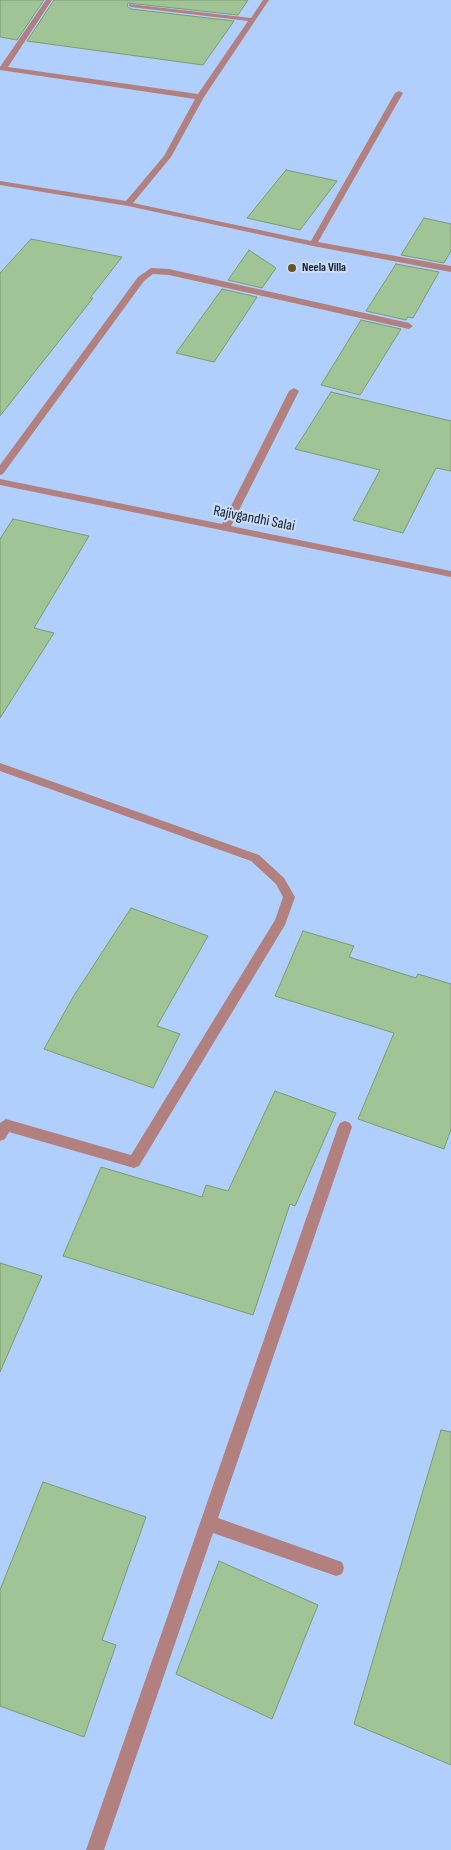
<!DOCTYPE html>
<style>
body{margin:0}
canvas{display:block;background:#b0cffd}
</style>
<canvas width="451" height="1850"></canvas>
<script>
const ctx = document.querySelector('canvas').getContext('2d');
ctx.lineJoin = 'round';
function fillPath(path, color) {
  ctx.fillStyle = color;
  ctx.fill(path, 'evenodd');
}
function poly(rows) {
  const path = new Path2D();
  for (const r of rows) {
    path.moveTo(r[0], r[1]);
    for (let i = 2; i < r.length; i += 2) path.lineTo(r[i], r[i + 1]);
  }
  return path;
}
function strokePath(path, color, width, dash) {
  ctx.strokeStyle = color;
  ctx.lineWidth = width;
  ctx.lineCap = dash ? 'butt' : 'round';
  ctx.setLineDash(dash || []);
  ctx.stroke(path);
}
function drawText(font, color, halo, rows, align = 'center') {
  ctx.font = font + ' "Sofia Sans Condensed",sans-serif';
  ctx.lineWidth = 4.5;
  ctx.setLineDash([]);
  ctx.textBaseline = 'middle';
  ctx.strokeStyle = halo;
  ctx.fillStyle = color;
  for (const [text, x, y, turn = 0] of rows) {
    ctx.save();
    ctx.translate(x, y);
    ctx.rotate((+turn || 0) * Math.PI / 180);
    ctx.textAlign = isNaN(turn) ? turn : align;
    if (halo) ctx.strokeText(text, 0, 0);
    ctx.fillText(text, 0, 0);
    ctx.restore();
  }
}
const building = poly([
 [0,0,44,0,17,40,0,37,0,0],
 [54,0,248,0,238,15,128,3,127,6,131,9,234,21,203,65,27,41,54,0],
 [286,170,337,181,300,230,247,218,286,170],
 [424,218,451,224,451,251,444,263,401,255,424,218],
 [31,239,122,257,90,298,93,298,0,416,0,273,31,239],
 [249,250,276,268,262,288,228,280,249,250],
 [396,264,439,272,413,318,408,317,406,320,366,311,396,264],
 [222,289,257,297,214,362,176,353,222,289],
 [361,320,401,329,360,395,321,385,361,320],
 [331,392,451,421,451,471,436,468,403,533,353,520,380,470,295,449,331,392],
 [13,519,89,536,34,628,54,633,0,718,0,539,13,519],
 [131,908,208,936,157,1026,180,1034,153,1088,44,1049,73,997,131,908],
 [303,931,354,946,349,957,416,978,418,974,451,984,451,1129,444,1149,358,1119,394,1033,275,996,303,931],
 [275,1091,336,1113,295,1206,290,1204,253,1315,63,1256,101,1167,202,1197,206,1185,228,1191,275,1091],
 [0,1263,42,1276,0,1372,0,1263],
 [441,1430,451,1432,451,1765,354,1724,441,1430],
 [43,1482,146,1517,102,1640,116,1645,84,1737,0,1706,0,1590,43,1482],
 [219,1561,318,1605,272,1719,176,1674,219,1561]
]);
fillPath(building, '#a1c497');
strokePath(building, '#7a9c71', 1);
fillPath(poly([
 [46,0,52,0,8,67,198,94,248,21,131,7,129,6,129,4,251,18,263,0,269,0,204,97,171,157,133,203,311,241,395,93,399,91,403,93,318,242,451,266,451,272,313,246,128,206,0,185,0,181,126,201,164,156,195,99,0,70,0,67,46,0],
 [151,268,169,269,409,323,413,326,409,329,169,275,153,274,144,281,3,474,0,475,0,465,138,277,151,268],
 [294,388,299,391,231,526,451,571,451,577,0,485,0,479,222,524,289,391,294,388],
 [0,763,259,855,284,878,295,897,285,925,139,1166,134,1168,9,1132,5,1139,0,1141,0,1123,6,1119,131,1155,275,920,283,897,276,884,251,861,0,771,0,763],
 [345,1121,350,1123,352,1127,218,1518,336,1560,342,1562,344,1568,342,1574,336,1576,213,1533,104,1850,86,1850,338,1127,340,1123,345,1121]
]), '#b38080');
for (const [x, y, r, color] of [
 [292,268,5,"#6c5123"]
]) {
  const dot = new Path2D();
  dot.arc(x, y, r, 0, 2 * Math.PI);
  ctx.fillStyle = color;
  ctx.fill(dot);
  strokePath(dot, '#c9dbf7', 2);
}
drawText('bold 12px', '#101b2c', '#c9dbf7', [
 ["Neela Villa",302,268]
], 'left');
drawText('15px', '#101b2c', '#c9dbf7', [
 ["Rajivgandhi Salai",254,519,11]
]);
</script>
